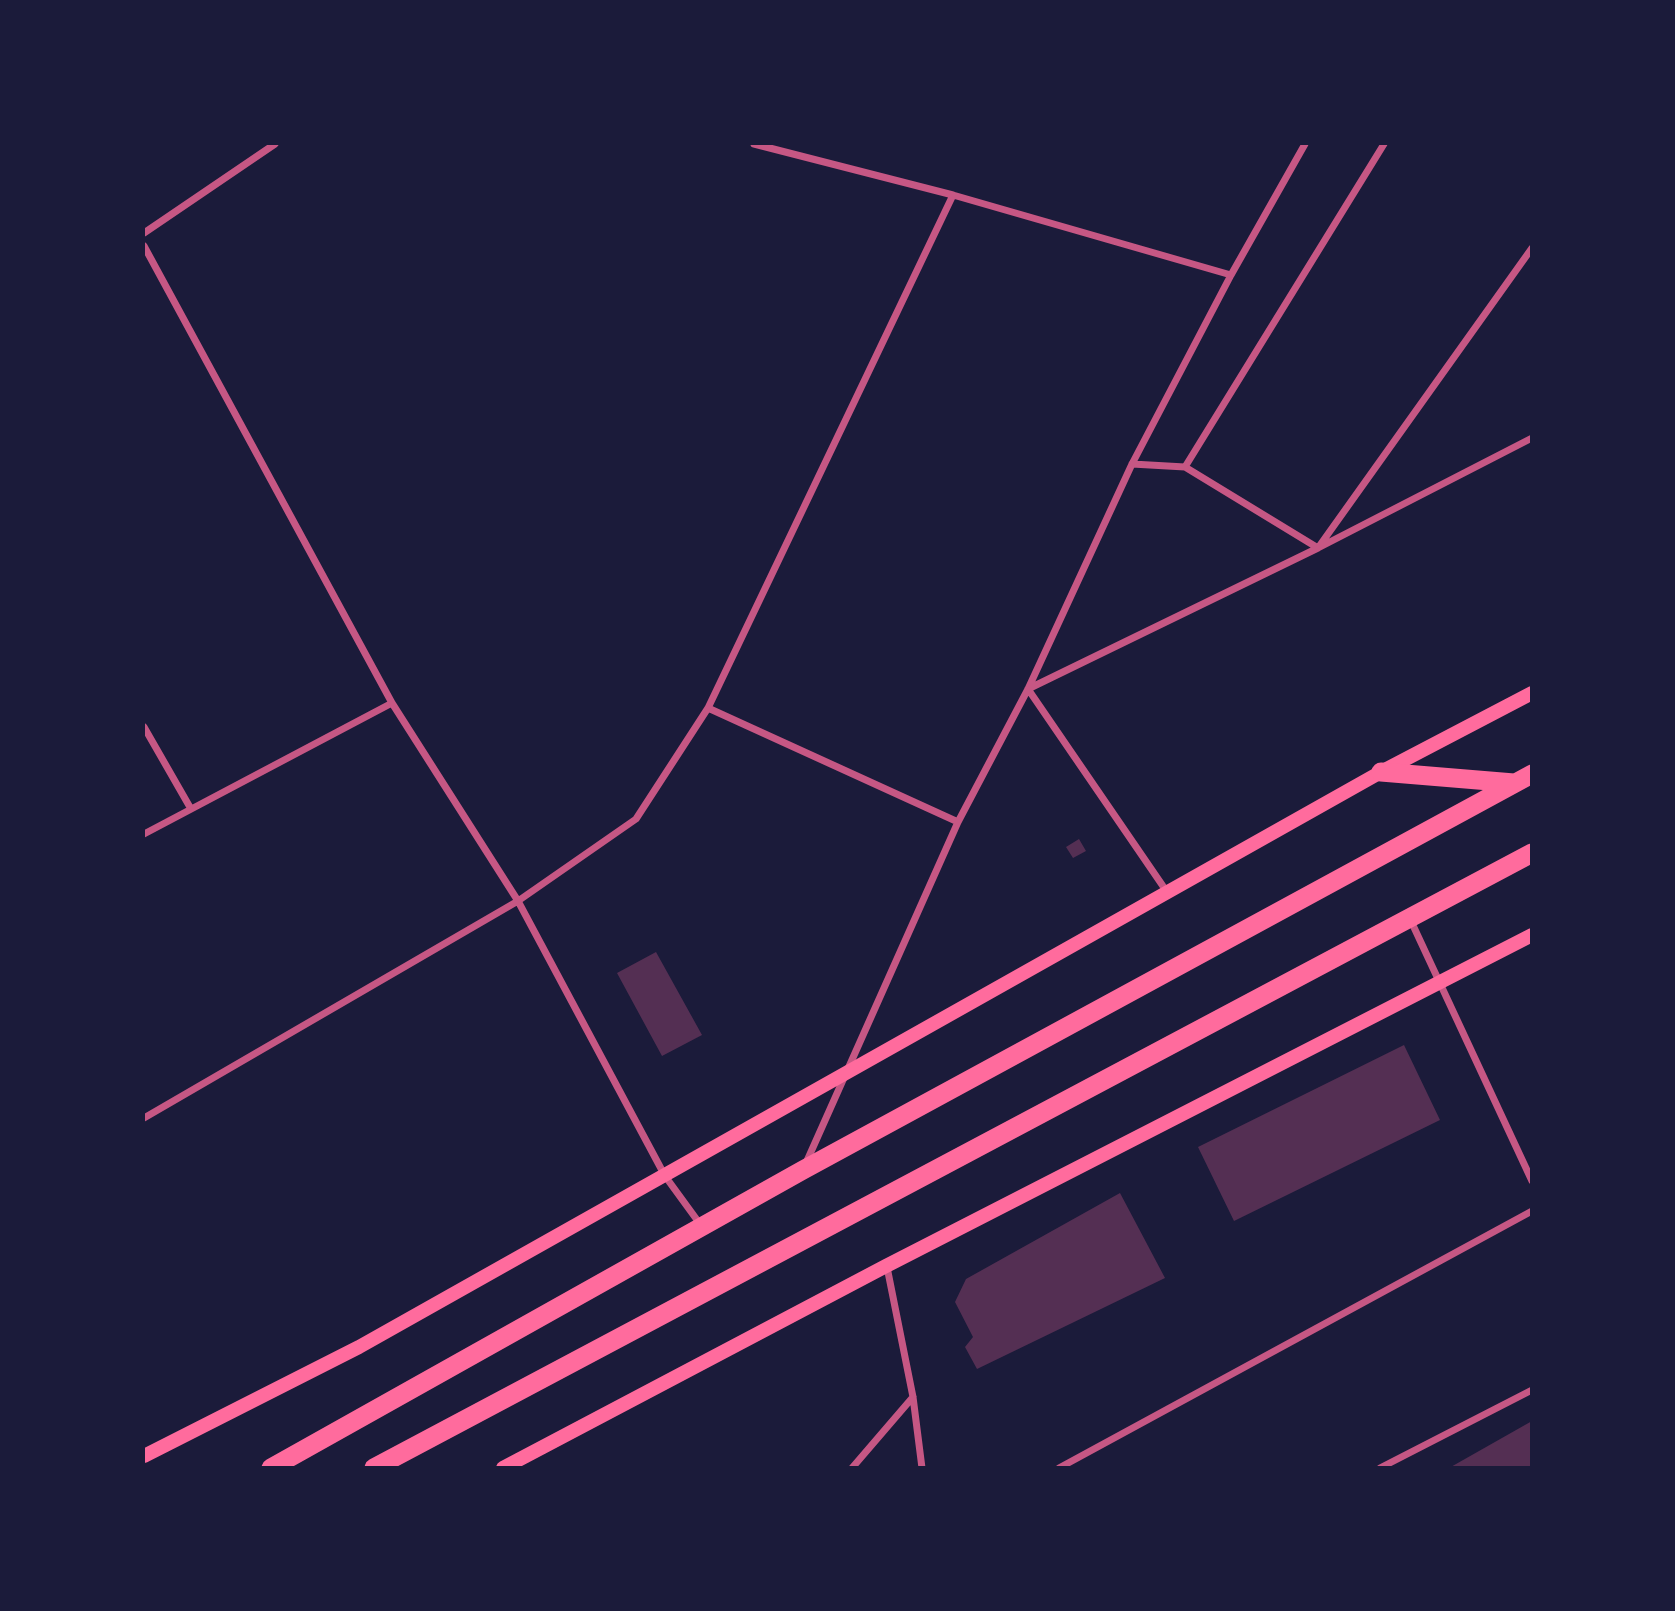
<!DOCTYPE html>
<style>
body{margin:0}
#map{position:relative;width:1675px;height:1611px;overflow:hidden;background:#1b1b3a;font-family:"Varela Round",sans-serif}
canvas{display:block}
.frame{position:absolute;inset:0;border:145px solid #1b1b3a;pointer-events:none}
</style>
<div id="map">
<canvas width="1675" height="1611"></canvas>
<div class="frame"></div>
</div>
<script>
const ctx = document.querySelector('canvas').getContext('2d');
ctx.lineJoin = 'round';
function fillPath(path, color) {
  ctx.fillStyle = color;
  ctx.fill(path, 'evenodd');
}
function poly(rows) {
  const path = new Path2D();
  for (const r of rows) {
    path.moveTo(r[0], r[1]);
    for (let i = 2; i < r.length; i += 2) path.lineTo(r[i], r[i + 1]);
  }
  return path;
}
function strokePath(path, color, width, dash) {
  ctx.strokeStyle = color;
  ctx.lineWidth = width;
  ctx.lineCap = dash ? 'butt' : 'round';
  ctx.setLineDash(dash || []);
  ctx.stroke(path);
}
fillPath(poly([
 [1079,839,1086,851,1073,858,1066,847],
 [656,952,702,1035,662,1056,617,973],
 [1404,1045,1440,1120,1234,1221,1198,1147],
 [1120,1193,1165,1278,977,1369,965,1347,973,1337,955,1302,966,1279],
 [1532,1421,1532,1468,1449,1468]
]), '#542f53');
strokePath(poly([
 [754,144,953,195,1231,275],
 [144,233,275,144],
 [144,246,392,703,518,901,665,1176,700,1224],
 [1132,464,1185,467,1318,548,1532,248],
 [1185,467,1384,144],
 [708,708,958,822],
 [144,727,191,809],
 [144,834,392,703],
 [1167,892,1028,689,1318,548,1532,438],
 [1411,921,1532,1181],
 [144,1118,518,901,636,819,708,708,953,195],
 [806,1163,958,822,1028,689,1132,464,1231,275,1305,144],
 [887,1267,913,1397,922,1468],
 [852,1468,913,1397],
 [1059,1468,1532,1211],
 [1380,1468,1532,1390]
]), '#c65784', 7);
strokePath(poly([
 [144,1456,359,1347,1381,772,1532,693],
 [503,1468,886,1266,1532,935]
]), '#ff6b9d', 14);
strokePath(poly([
 [1381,772,1514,783],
 [271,1468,803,1170,1532,774],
 [374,1468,1532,853]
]), '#ff6b9d', 19);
</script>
